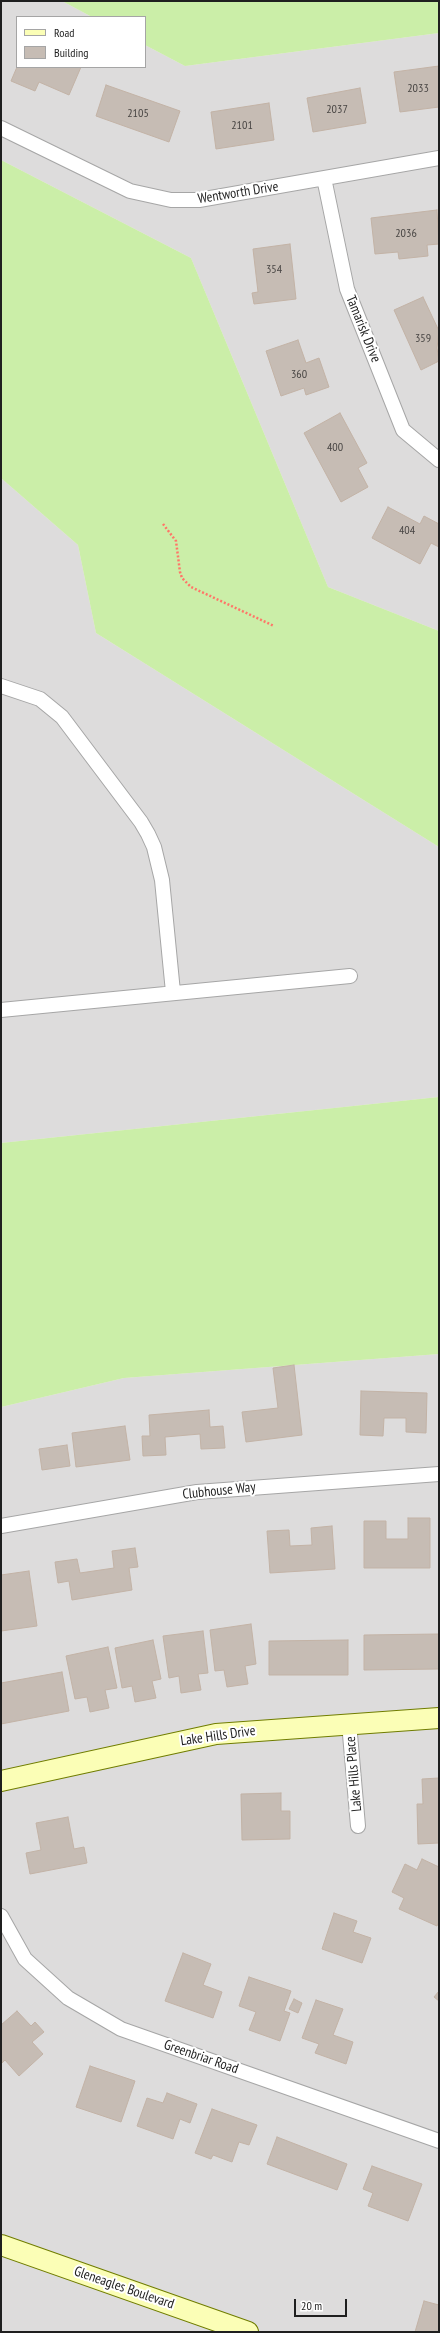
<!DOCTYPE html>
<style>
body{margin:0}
#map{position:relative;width:440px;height:2333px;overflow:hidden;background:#f1ede5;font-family:"PT Sans Narrow",sans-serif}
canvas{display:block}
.frame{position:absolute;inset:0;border:2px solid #1f1f1f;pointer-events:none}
.legend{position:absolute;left:16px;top:16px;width:130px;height:52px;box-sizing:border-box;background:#fff;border:1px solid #a5a5a5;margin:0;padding:5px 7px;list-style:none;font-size:12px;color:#1f1f1f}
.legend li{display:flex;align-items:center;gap:8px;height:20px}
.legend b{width:20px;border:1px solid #a5a5a5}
.scale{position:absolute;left:294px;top:2299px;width:53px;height:18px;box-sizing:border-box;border:2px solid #1f1f1f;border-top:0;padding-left:5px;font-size:12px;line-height:14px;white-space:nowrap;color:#1f1f1f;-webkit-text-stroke:3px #fff;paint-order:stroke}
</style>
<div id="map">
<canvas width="440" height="2333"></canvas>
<div class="frame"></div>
<ul class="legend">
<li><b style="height:5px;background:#fbfeb6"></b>Road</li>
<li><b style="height:11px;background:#c6bcb4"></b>Building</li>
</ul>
<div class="scale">20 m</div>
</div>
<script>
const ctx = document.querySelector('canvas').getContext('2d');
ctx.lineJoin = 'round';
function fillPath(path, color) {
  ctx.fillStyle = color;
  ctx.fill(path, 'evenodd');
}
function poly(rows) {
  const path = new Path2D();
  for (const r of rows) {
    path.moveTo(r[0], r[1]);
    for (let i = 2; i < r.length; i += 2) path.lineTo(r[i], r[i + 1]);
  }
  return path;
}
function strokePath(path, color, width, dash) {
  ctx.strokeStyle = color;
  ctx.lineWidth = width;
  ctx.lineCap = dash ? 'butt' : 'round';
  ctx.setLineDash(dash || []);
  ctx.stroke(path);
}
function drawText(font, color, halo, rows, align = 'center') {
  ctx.font = font + ' "PT Sans Narrow",sans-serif';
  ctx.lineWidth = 4;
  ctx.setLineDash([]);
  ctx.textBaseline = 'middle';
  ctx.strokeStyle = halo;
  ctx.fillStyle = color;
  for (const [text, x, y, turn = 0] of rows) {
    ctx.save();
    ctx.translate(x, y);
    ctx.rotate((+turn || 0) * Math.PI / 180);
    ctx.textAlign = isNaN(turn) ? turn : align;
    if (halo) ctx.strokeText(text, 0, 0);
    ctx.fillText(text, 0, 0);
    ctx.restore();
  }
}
fillPath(poly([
 [1,1,62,1,92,17,17,17,17,67,145,67,145,45,185,66,439,33,439,631,328,587,191,258,1,160],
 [1,478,78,545,96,633,439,847,439,1097,1,1143],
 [439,1354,439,2332,1,2332,1,1407,124,1378]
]), '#dddcdc');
fillPath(poly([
 [62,1,439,1,439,33,185,66,145,45,145,17,92,17],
 [1,160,191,258,328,587,439,631,439,847,96,633,78,545,1,478],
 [439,1097,439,1354,124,1378,1,1407,1,1143]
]), '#cbeea8');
const building = poly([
 [439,66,439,107,400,112,394,72,439,66],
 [17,67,81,67,69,95,39,82,35,91,11,81,17,67],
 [106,85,180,111,169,142,96,116,106,85],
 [360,88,366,123,313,132,307,98,360,88],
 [269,103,274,140,216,149,211,112,269,103],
 [437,210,439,244,427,245,428,256,399,259,398,252,375,254,371,218,437,210],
 [290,244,296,299,254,304,252,293,258,292,253,249,290,244],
 [423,297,439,331,437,348,439,361,421,370,394,310,423,297],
 [298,340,306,363,319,358,329,387,306,395,304,388,281,396,266,351,298,340],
 [340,413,367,463,358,468,368,487,341,502,304,433,340,413],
 [388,507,420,524,424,516,439,524,439,547,431,543,420,564,372,538,388,507],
 [294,1365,302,1435,246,1442,242,1412,278,1408,273,1368,294,1365],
 [361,1391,427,1393,426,1433,406,1432,406,1418,384,1418,383,1436,360,1435,361,1391],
 [209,1410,210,1427,223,1426,225,1448,201,1449,200,1434,165,1437,166,1455,143,1456,142,1436,150,1436,149,1415,209,1410],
 [125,1426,130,1460,76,1467,72,1433,125,1426],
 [67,1445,70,1466,42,1470,39,1449,67,1445],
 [408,1518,430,1518,430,1568,364,1568,364,1521,386,1521,386,1539,408,1539,408,1518],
 [332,1526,335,1569,270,1573,267,1531,289,1530,290,1546,312,1545,311,1528,332,1526],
 [135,1548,138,1567,129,1568,132,1590,72,1600,69,1581,58,1583,55,1562,77,1559,80,1573,114,1568,112,1551,135,1548],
 [29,1571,37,1626,1,1631,1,1575,29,1571],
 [251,1624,256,1664,245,1666,248,1684,227,1687,224,1670,215,1671,210,1630,251,1624],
 [203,1631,208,1673,198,1674,201,1690,181,1693,179,1676,169,1678,163,1636,203,1631],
 [439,1634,439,1669,364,1670,364,1635,439,1634],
 [153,1640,161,1679,152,1681,156,1698,135,1702,132,1686,122,1688,115,1648,153,1640],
 [348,1640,348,1675,269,1675,269,1641,348,1640],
 [108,1647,117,1688,105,1690,109,1708,90,1712,87,1697,75,1699,66,1656,108,1647],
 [62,1672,69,1711,1,1724,1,1683,62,1672],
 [439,1778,439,1843,418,1844,417,1804,423,1804,422,1779,439,1778],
 [281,1793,281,1811,290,1811,290,1839,242,1840,241,1794,281,1793],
 [68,1817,74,1849,84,1847,87,1863,30,1874,26,1853,41,1850,36,1823,68,1817],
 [422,1859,439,1867,439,1921,437,1926,399,1909,404,1898,392,1892,405,1864,417,1870,422,1859],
 [334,1913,357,1921,353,1932,371,1938,362,1963,322,1949,334,1913],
 [183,1953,211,1964,203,1985,222,1992,213,2018,165,2001,183,1953],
 [249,1977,291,1991,284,2011,290,2013,280,2041,249,2030,256,2012,239,2006,249,1977],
 [439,1991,439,2001,434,1997,439,1991],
 [294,1999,302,2003,298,2013,289,2009,294,1999],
 [316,2000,343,2009,333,2035,353,2042,346,2064,315,2053,319,2044,302,2038,316,2000],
 [17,2011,31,2026,35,2022,44,2032,32,2042,43,2054,19,2076,5,2060,1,2064,1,2025,17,2011],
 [90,2066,135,2081,121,2122,76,2107,90,2066],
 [167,2093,197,2104,190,2123,180,2119,173,2139,137,2126,147,2098,163,2103,167,2093],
 [212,2109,257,2125,249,2145,239,2142,232,2162,213,2155,211,2159,195,2153,212,2109],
 [277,2137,347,2164,337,2190,267,2164,277,2137],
 [372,2166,422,2184,408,2221,368,2206,373,2193,363,2189,372,2166],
 [424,2301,439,2305,439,2332,415,2332,424,2301]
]);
fillPath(building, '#c6bcb4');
strokePath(building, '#c3b3a6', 1);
const street = poly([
 [1,128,130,191,171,200,199,200,439,158],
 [324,178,347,289,403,430,439,460],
 [1,686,40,699,62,717,141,822,148,834,154,847,162,880,173,992],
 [1,1010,350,976],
 [1,1526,197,1492,439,1474],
 [349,1723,358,1826],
 [1,1916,25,1959,68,1998,121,2029,439,2141]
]);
const secondary = poly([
 [1,1781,216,1734,439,1718],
 [1,2245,248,2332]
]);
strokePath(street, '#a6a6a6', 16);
strokePath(secondary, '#707d00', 22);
strokePath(poly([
 [163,524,176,541,180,572,182,578,191,587,274,626]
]), '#ff7668', 2.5, [2, 2]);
strokePath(street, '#fff', 14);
strokePath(secondary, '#fbfeb6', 20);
drawText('12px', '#494644', null, [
 ["2033",418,89],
 ["2037",337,110],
 ["2105",138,114],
 ["2101",242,126],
 ["2036",406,234],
 ["354",274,270],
 ["359",423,339],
 ["360",299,375],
 ["400",335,448],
 ["404",407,531]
]);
drawText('14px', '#1f1f1f', '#fff', [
 ["Wentworth Drive",238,193,-9],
 ["Tamarisk Drive",363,329,68],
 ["Clubhouse Way",219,1491,-6],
 ["Lake Hills Drive",218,1736,-8],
 ["Lake Hills Place",354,1774,-95],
 ["Greenbriar Road",201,2057,19],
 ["Gleneagles Boulevard",124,2288,19]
]);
</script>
